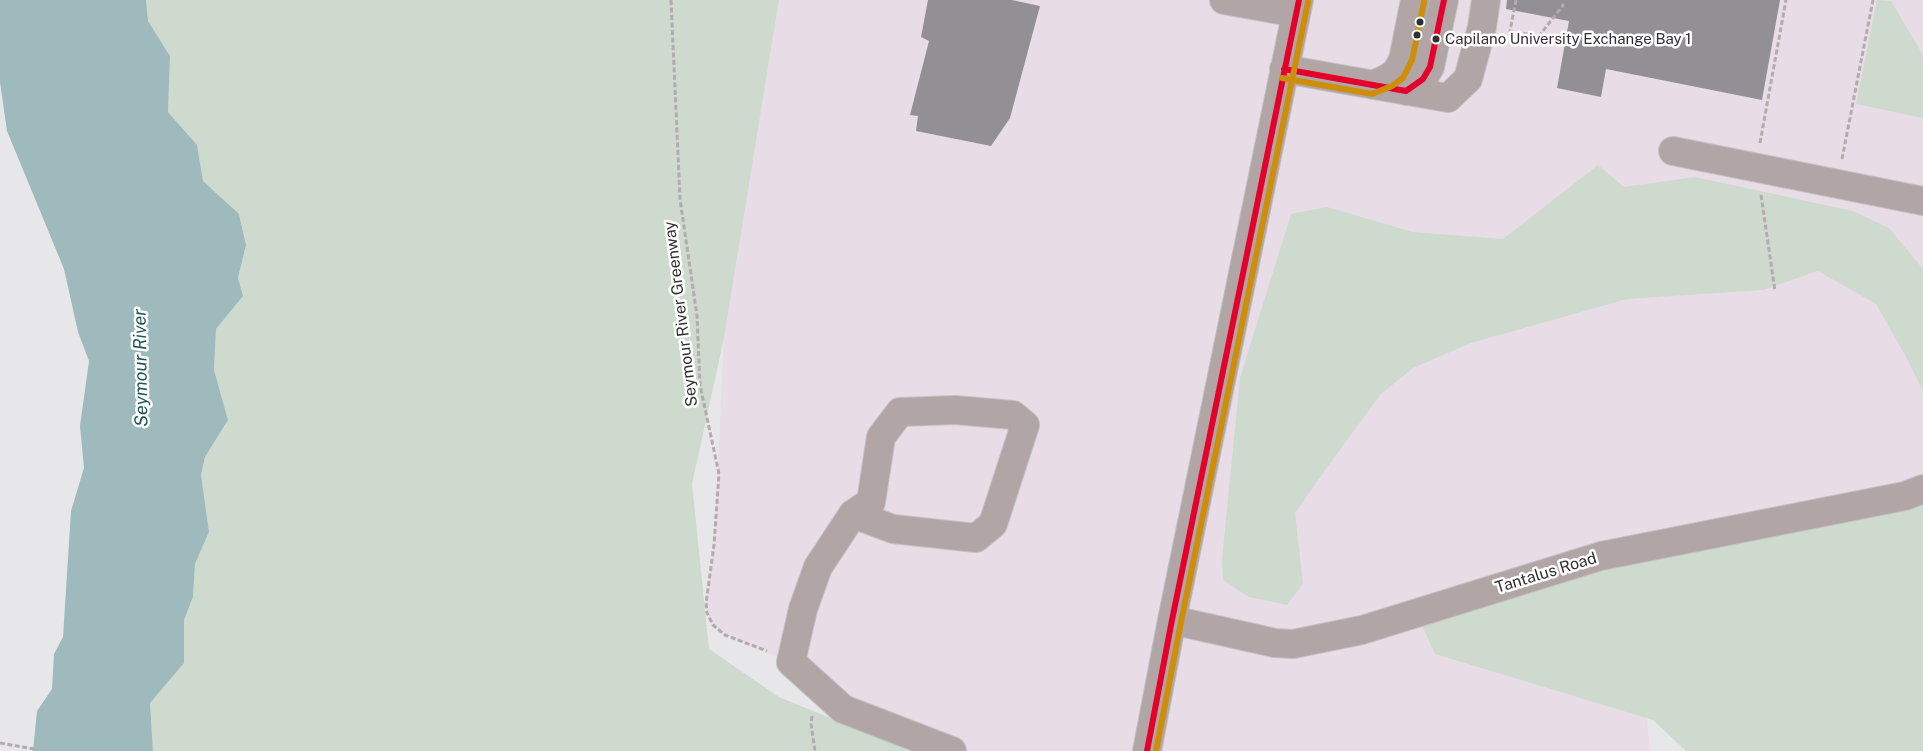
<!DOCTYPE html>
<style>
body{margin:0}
canvas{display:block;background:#e7e6e9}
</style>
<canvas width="1923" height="751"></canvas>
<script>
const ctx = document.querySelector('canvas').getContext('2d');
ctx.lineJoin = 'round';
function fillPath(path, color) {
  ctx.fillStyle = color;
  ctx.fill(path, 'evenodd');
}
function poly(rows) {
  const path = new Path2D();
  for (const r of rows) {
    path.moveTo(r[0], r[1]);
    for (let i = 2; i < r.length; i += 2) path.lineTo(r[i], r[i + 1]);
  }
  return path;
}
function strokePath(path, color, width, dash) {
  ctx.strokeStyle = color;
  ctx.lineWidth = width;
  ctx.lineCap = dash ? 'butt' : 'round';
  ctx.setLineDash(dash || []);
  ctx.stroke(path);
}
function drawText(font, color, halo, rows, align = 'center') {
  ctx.font = font + ' "Public Sans",sans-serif';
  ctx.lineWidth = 5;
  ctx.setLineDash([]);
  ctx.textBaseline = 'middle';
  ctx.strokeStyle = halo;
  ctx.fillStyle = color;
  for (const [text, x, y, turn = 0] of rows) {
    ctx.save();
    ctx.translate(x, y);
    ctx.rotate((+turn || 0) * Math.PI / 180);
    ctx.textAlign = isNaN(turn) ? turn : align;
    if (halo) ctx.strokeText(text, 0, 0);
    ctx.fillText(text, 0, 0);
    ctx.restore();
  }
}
fillPath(poly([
 [779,0,1923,0,1923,499,1631,557,1650,751,952,751,843,709,791,662,725,635,713,625,707,613,706,603,714,545,724,338]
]), '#e8dde7');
fillPath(poly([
 [146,0,779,0,724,338,692,484,709,649,779,697,911,751,153,751,150,703,184,662,184,620,193,597,195,564,209,532,201,475,205,457,228,420,214,370,216,329,242,296,238,278,246,245,239,214,203,181,197,145,168,112,170,56,148,21],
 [1877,0,1891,1,1923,55,1923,118,1856,104],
 [1598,165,1624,187,1695,177,1853,211,1889,228,1923,269,1923,391,1906,357,1876,304,1818,271,1763,290,1627,299,1471,343,1413,368,1381,394,1333,459,1295,513,1303,584,1287,605,1249,597,1223,580,1222,559,1240,378,1291,214,1327,207,1413,232,1503,239],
 [1923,499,1923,751,1686,751,1653,720,1435,654,1420,621,1631,557]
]), '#cedace');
fillPath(poly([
 [0,0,146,0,148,21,170,56,168,112,197,145,203,181,239,214,246,245,238,278,243,296,216,329,214,370,228,420,205,457,201,475,209,532,195,564,193,597,184,620,184,663,150,703,153,751,33,751,37,711,52,689,54,654,63,637,71,511,84,468,80,426,89,361,78,332,64,269,7,131,0,82]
]), '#9ebabc');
fillPath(poly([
 [928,0,1012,0,1040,6,1010,118,991,146,916,131,918,116,910,115,929,41,921,37],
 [1507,0,1780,0,1762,100,1606,69,1601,97,1557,88,1569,21,1506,9]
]), '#928f95');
const minor = poly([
 [1224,0,1296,13],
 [1284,69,1448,98,1468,79,1482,27,1486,0],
 [1373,85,1388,78,1396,72,1403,60,1415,0],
 [1406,91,1423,79,1430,67,1444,0],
 [1673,151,1923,201],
 [853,514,893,529,976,538,993,524,1025,425,1013,415,955,410,900,412,881,437,871,502,853,514,818,567,803,609,791,662,843,709,952,751],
 [1172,620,1275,643,1293,644,1362,630,1601,556,1905,496,1923,489],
 [1147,751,1172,620,1299,0]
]);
strokePath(minor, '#c2c2c3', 30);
strokePath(poly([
 [671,0,680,199,697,316,700,385,719,474,714,545,706,603,707,613,713,625,725,635,767,651],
 [1516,0,1510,31,1539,36,1564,4],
 [1760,143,1786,0],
 [1842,159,1873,0],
 [1761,195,1775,291],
 [812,716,811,724,815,751],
 [0,743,34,749]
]), '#b3abad', 3, [5, 2.5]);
strokePath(minor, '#b1a5a6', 28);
strokePath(poly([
 [1284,69,1406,91,1423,79,1430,67,1444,0],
 [1147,751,1172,620,1299,0]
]), '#e4002b', 6);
strokePath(poly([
 [1282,78,1372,94,1392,86,1403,78,1412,60,1424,2],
 [1156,751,1181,622,1308,2]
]), '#cf8e0a', 6);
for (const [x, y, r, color] of [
 [1420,22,4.5,"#302f31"],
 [1417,35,4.5,"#302f31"],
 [1436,39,4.5,"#302f31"]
]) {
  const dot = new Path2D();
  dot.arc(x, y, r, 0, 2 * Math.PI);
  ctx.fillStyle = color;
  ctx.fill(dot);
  strokePath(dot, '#fff', 2);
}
drawText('15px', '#302f31', '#fff', [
 ["Capilano University Exchange Bay 1",1445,39]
], 'left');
drawText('16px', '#302f31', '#fff', [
 ["Seymour River Greenway",681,314,-97],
 ["Tantalus Road",1546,573,-17]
]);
drawText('italic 18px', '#1d5658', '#fff', [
 ["Seymour River",141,368,-91]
]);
</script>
